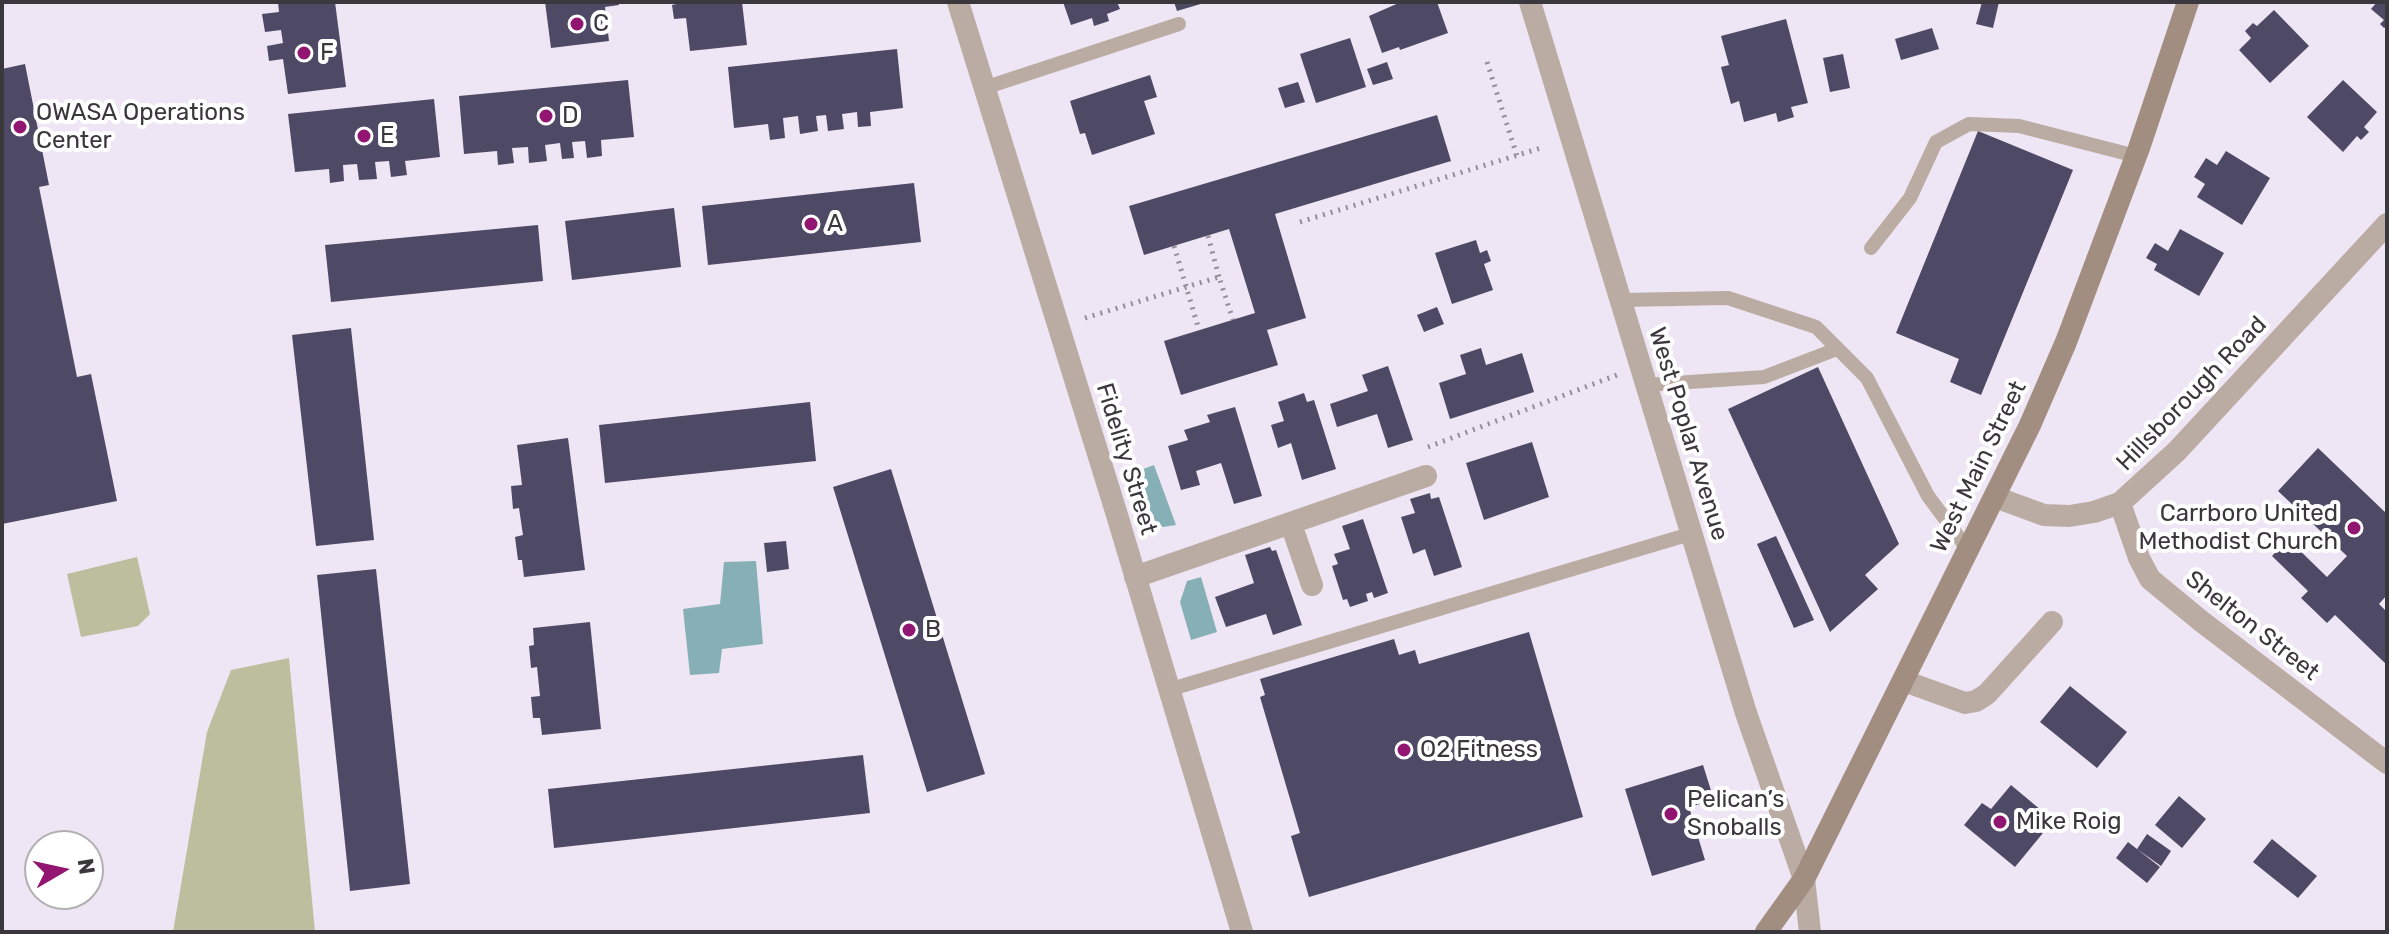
<!DOCTYPE html>
<meta charset="utf-8">
<style>
body{margin:0}
#map{position:relative;width:2389px;height:934px;overflow:hidden;background:#eee6f4;font-family:Rubik,sans-serif}
canvas{display:block}
.frame{position:absolute;inset:0;border:4px solid #3b383d;pointer-events:none}
.north{position:absolute;left:24px;top:830px;width:80px;height:80px;box-sizing:border-box;background:#fff;border:2px solid #b1afb1;border-radius:50%;rotate:81deg;font-size:22px;font-weight:700;line-height:32px;text-align:center;color:#3b383d}
.north::after{content:'';display:block;margin:auto;width:28px;height:36px;background:#921571;clip-path:polygon(50% 0,100% 100%,50% 72%,0 100%)}
</style>
<div id="map">
<canvas width="2389" height="934"></canvas>
<div class="frame"></div>
<div class="north">N</div>
</div>
<script>
const ctx = document.querySelector('canvas').getContext('2d');
ctx.lineJoin = 'round';
function fillPath(path, color) {
  ctx.fillStyle = color;
  ctx.fill(path, 'evenodd');
}
function poly(rows) {
  const path = new Path2D();
  for (const r of rows) {
    path.moveTo(r[0], r[1]);
    for (let i = 2; i < r.length; i += 2) path.lineTo(r[i], r[i + 1]);
  }
  return path;
}
function strokePath(path, color, width, dash) {
  ctx.strokeStyle = color;
  ctx.lineWidth = width;
  ctx.lineCap = dash ? 'butt' : 'round';
  ctx.setLineDash(dash || []);
  ctx.stroke(path);
}
function drawText(font, color, halo, rows, align = 'center') {
  ctx.font = font + ' Rubik,sans-serif';
  ctx.lineWidth = 8;
  ctx.setLineDash([]);
  ctx.textBaseline = 'middle';
  ctx.strokeStyle = halo;
  ctx.fillStyle = color;
  for (const [text, x, y, turn = 0] of rows) {
    ctx.save();
    ctx.translate(x, y);
    ctx.rotate((+turn || 0) * Math.PI / 180);
    ctx.textAlign = isNaN(turn) ? turn : align;
    if (halo) ctx.strokeText(text, 0, 0);
    ctx.fillText(text, 0, 0);
    ctx.restore();
  }
}
fillPath(poly([
 [137,557,150,614,138,626,81,637,67,574],
 [289,658,315,932,173,932,207,732,231,670]
]), '#bcbe9d');
fillPath(poly([
 [1154,465,1176,525,1163,527,1153,519,1138,471],
 [756,561,763,644,722,649,719,673,690,675,683,609,720,604,724,562],
 [1201,577,1217,632,1191,640,1180,602,1187,581]
]), '#86b0b6');
fillPath(poly([
 [278,2,335,2,346,87,288,94,283,59,269,61,267,46,283,43,281,30,265,32,262,14,279,12],
 [545,2,618,2,619,5,605,7,609,41,551,48],
 [685,2,742,2,747,45,690,51,686,18,674,19,672,5],
 [1063,2,1117,2,1120,9,1107,14,1109,21,1094,26,1092,18,1071,25],
 [1174,2,1204,2,1204,3,1177,11],
 [1401,2,1437,2,1448,33,1400,50,1399,47,1382,53,1369,16],
 [1982,2,1999,2,1993,28,1976,24],
 [2377,2,2387,2,2387,26,2384,28,2380,24,2384,20,2371,9],
 [2274,10,2309,46,2270,83,2239,50,2251,38,2245,31,2253,23,2257,26],
 [1786,19,1808,103,1791,107,1794,117,1778,122,1776,113,1744,122,1739,101,1731,104,1721,67,1729,65,1721,36],
 [1932,28,1939,49,1901,60,1895,39],
 [1350,38,1366,87,1316,103,1300,54],
 [897,49,903,108,870,112,871,126,858,127,857,112,842,114,844,129,828,131,826,115,816,116,818,131,800,134,798,116,783,118,785,138,770,140,768,124,734,128,728,67],
 [1843,54,1850,88,1830,92,1823,58],
 [1387,62,1393,79,1373,85,1367,69],
 [25,64,49,185,39,187,77,377,91,374,117,501,2,524,2,69],
 [1150,75,1157,97,1144,101,1155,134,1092,155,1085,133,1080,134,1070,101],
 [628,80,634,137,601,140,602,156,587,158,585,141,572,142,574,158,562,159,560,143,545,145,547,161,529,163,528,147,512,148,514,163,498,165,497,151,464,154,459,96],
 [2343,80,2377,112,2364,127,2369,132,2361,140,2357,136,2343,152,2307,117],
 [1298,82,1305,102,1285,108,1278,88],
 [434,99,440,157,405,161,407,175,391,177,389,161,375,162,377,179,359,180,357,164,343,165,344,181,330,183,329,169,295,172,288,114],
 [1437,115,1451,161,1275,214,1306,318,1267,330,1278,365,1181,395,1164,341,1255,313,1229,229,1144,255,1129,206],
 [1978,131,2073,170,1981,395,1950,382,1959,359,1896,333],
 [2226,151,2270,178,2242,225,2197,197,2205,184,2194,177,2206,158,2217,165],
 [914,183,921,242,708,265,702,206],
 [674,208,681,267,572,280,565,221],
 [538,225,543,281,331,302,325,245],
 [2180,229,2224,253,2199,296,2154,270,2157,264,2146,258,2155,243,2168,251],
 [1476,240,1480,253,1487,250,1491,261,1484,264,1493,290,1452,304,1435,253],
 [1437,307,1444,324,1424,332,1417,315],
 [351,328,374,540,316,546,292,335],
 [1481,348,1486,365,1522,353,1534,392,1450,419,1439,383,1466,374,1460,355],
 [1388,366,1413,440,1388,448,1377,414,1337,427,1330,404,1368,391,1362,375],
 [1818,367,1899,544,1865,575,1878,589,1830,632,1728,409],
 [1304,393,1307,402,1314,400,1336,469,1302,480,1291,443,1278,448,1271,425,1284,421,1278,402],
 [810,402,816,461,605,483,599,425],
 [1235,407,1262,496,1234,504,1221,463,1196,471,1200,485,1181,490,1168,446,1188,440,1184,430,1210,422,1207,415],
 [568,438,585,570,524,577,522,560,518,560,515,537,523,535,519,508,513,509,511,486,522,485,517,445],
 [1532,442,1549,497,1484,520,1466,463],
 [2318,448,2387,514,2387,595,2379,604,2387,612,2387,665,2335,615,2327,623,2301,598,2308,591,2272,556,2288,539,2327,577,2347,556,2278,491],
 [891,469,985,774,927,792,833,487],
 [1430,493,1431,499,1439,497,1462,567,1434,576,1425,549,1413,554,1401,517,1415,513,1410,499],
 [1363,519,1388,593,1374,598,1372,592,1366,594,1368,601,1350,607,1347,599,1343,600,1332,566,1338,564,1334,554,1350,549,1342,526],
 [1776,536,1814,620,1794,628,1757,544],
 [786,541,789,569,767,572,764,543],
 [1270,547,1272,551,1276,550,1302,625,1273,635,1266,614,1226,627,1215,597,1254,583,1245,555],
 [376,569,410,884,350,891,317,575],
 [590,622,601,729,542,735,540,718,533,718,531,697,540,696,537,667,531,668,529,646,534,645,533,628],
 [1529,632,1583,817,1309,897,1291,836,1300,833,1260,697,1265,695,1260,679,1394,639,1399,655,1415,650,1419,664],
 [2070,686,2127,732,2097,768,2040,722],
 [863,755,870,813,554,848,548,789],
 [1703,765,1714,800,1689,807,1705,860,1652,876,1625,789],
 [2011,785,2048,816,2038,828,2043,833,2015,867,1964,825,1982,803,1991,809],
 [2179,796,2206,819,2182,848,2155,825],
 [2147,834,2171,851,2161,866,2137,849],
 [2272,839,2317,876,2298,898,2253,862],
 [2128,842,2160,867,2147,883,2116,858]
]), '#4e4965');
strokePath(poly([
 [1487,62,1517,156],
 [1300,222,1544,147],
 [1208,236,1219,277],
 [1174,246,1199,330],
 [1085,318,1219,277,1233,320],
 [1428,447,1617,375]
]), '#938e97', 5, [2, 6]);
strokePath(poly([
 [984,88,1179,24],
 [1871,248,1910,198,1936,142,1969,124,2019,126,2136,156],
 [1621,300,1728,298,1816,327,1867,378,1928,496,1969,551],
 [1646,385,1764,377,1837,349],
 [1168,690,1690,534]
]), '#baaca3', 14);
strokePath(poly([
 [958,2,1117,515,1242,932],
 [1530,2,1746,713,1804,879,1810,932],
 [2120,503,2139,558,2150,579,2201,621,2387,763],
 [1291,524,1312,585],
 [1135,577,1426,476],
 [1904,681,1965,703,1976,701,1987,694,2052,622]
]), '#baaca3', 22);
strokePath(poly([
 [1995,497,2044,515,2069,516,2094,512,2120,503,2177,451,2387,224]
]), '#baaca3', 22);
strokePath(poly([
 [1766,932,1804,879,2030,425,2066,342,2139,148,2188,2]
]), '#a28e80', 22);
for (const [x, y, r, color] of [
 [577,24,8,"#921571"],
 [304,53,8,"#921571"],
 [546,116,8,"#921571"],
 [20,127,8,"#921571"],
 [364,136,8,"#921571"],
 [811,224,8,"#921571"],
 [2354,528,8,"#921571"],
 [909,630,8,"#921571"],
 [1404,750,8,"#921571"],
 [1671,814,8,"#921571"],
 [2000,822,8,"#921571"]
]) {
  const dot = new Path2D();
  dot.arc(x, y, r, 0, 2 * Math.PI);
  ctx.fillStyle = color;
  ctx.fill(dot);
  strokePath(dot, '#fff', 3);
}
drawText('24px', '#3b383d', '#fff', [
 ["C",593,24],
 ["F",320,53],
 ["OWASA Operations",36,113],
 ["Center",36,141],
 ["D",562,116],
 ["E",380,136],
 ["A",827,224],
 ["Carrboro United",2338,514,"right"],
 ["Methodist Church",2338,542,"right"],
 ["B",925,630],
 ["O2 Fitness",1420,750],
 ["Pelican’s",1687,800],
 ["Snoballs",1687,828],
 ["Mike Roig",2016,822]
], 'left');
drawText('24px', '#3b383d', '#fff', [
 ["Hillsborough Road",2192,394,-46],
 ["West Poplar Avenue",1688,434,73],
 ["Fidelity Street",1126,459,73],
 ["West Main Street",1979,467,-64],
 ["Shelton Street",2252,626,38]
]);
</script>
